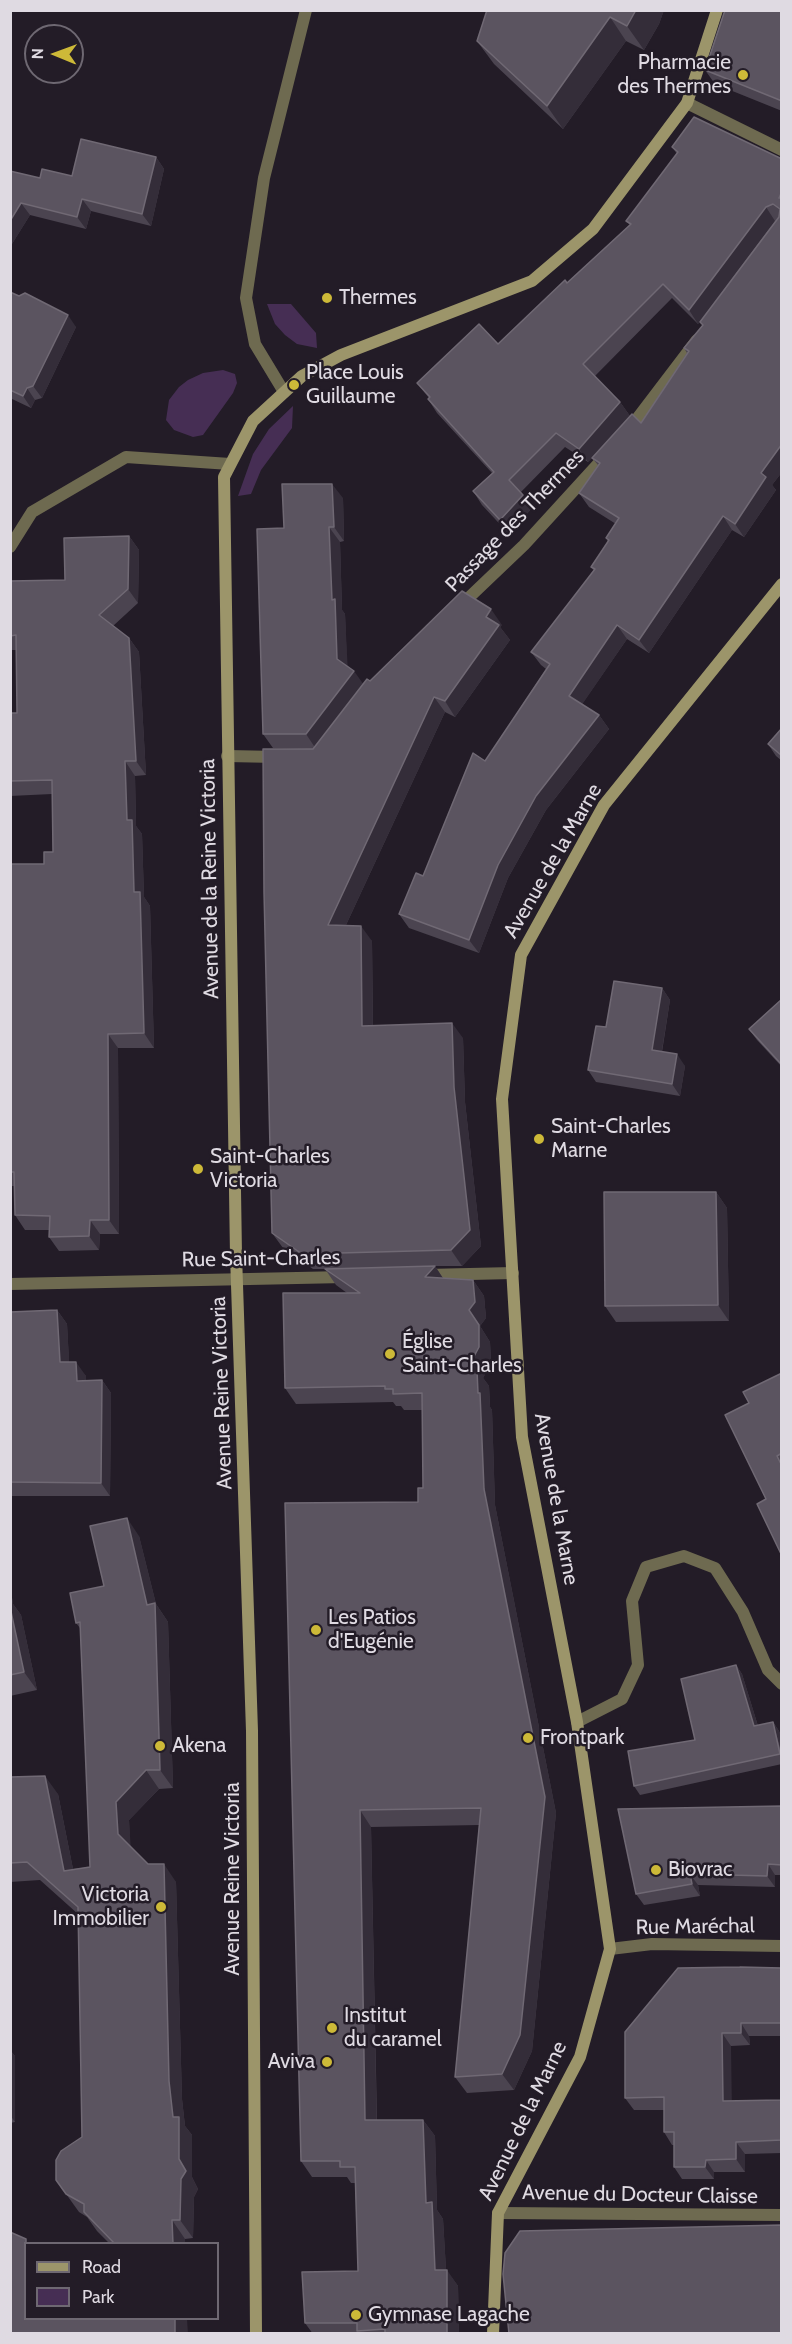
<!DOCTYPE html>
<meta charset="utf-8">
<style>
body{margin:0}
#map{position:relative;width:792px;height:2344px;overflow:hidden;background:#231c27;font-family:Cabin,sans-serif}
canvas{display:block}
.frame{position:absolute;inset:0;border:12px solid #dfdae2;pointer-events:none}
.legend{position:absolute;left:24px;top:2242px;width:195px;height:78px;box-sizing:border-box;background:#231c27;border:2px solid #6e6872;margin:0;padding:8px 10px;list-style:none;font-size:18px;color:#dfdae2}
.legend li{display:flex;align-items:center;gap:12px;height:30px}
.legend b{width:30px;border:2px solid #6e6872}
.north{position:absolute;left:24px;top:24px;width:60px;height:60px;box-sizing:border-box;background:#231c27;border:2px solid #6e6872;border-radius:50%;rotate:271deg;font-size:16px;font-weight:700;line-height:24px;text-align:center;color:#dfdae2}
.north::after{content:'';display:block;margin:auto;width:21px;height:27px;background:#cdb938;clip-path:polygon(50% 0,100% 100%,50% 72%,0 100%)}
</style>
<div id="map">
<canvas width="792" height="2344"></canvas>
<div class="frame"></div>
<ul class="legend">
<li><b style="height:8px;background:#9c956a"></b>Road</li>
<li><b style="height:16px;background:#462e54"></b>Park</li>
</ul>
<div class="north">N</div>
</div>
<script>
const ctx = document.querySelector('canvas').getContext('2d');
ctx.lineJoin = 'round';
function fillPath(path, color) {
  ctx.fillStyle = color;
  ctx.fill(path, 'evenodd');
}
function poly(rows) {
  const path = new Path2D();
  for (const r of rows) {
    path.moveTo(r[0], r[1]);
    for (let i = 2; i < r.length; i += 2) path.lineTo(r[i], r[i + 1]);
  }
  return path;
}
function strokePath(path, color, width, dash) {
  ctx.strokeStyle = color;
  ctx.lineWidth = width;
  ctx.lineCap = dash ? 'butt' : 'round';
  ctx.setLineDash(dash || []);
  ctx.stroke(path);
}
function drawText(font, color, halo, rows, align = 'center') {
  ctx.font = font + ' Cabin,sans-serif';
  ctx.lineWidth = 5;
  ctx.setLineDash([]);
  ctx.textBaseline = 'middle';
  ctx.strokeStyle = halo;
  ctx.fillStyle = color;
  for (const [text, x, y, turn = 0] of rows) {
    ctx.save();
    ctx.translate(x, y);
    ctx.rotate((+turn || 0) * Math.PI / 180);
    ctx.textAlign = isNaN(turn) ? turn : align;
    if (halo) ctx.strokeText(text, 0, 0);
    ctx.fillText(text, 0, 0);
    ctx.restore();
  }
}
fillPath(poly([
 [267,304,291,304,316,333,317,348,297,344,285,335,275,324],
 [223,370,235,374,237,383,233,393,203,435,193,437,174,430,166,420,169,400,179,387,188,380,203,373],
 [293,406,292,428,261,470,251,494,238,496,253,454,269,429]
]), '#462e54');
strokePath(poly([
 [627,432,697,340],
 [459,607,524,545,608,453],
 [227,756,277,757],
 [577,1722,622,1699,638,1665,632,1601,646,1567,684,1556,715,1568,743,1612,768,1670,782,1684]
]), '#6e6a50', 12);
strokePath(poly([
 [687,103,782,150],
 [284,392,255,344,246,298,264,178,306,10],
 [10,547,32,512,126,457,230,464],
 [426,1275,513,1273],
 [10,1284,345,1277],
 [610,1949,652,1944,782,1946],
 [498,2213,782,2215]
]), '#6e6a50', 12);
strokePath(poly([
 [256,2334,252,1731,236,1255,224,477,253,421,302,376,341,355,532,281,593,229,687,103,717,10],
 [493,2334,498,2213,580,2057,610,1949,577,1722,522,1437,502,1099,521,955,604,805,782,584]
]), '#9c956a', 12);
fillPath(poly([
 [487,10,664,10,659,24,644,50,626,41,563,129,494,64,477,41],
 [782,10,782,111,715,84,705,70],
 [672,147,782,159,782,472,772,485,776,490,744,537,732,530,649,653,627,639,582,704,599,715,609,729,546,810,508,878,479,953,409,928,399,914,423,876,485,761,546,669,541,665,531,652,594,571,591,567,608,542,606,538,616,524,589,507,579,493,598,465,592,458,641,423,687,353,684,348,703,325,700,322,777,220,698,324,672,298,595,376,620,402,630,416,588,462,565,447,521,492,532,508,509,534,482,505,473,491,492,473,437,413,428,399,429,398,417,383,498,344,567,283,630,225,626,221,677,154],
 [156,157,164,169,151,226,91,211,86,229,30,215,10,247,10,171,40,178,72,176],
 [10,292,76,327,42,398,35,400,31,408,10,398],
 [343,498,344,541,340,542,342,610,345,614,347,666,363,684,502,625,500,627,510,640,455,717,445,712,346,925,372,941,373,1026,463,1038,465,1102,481,1246,462,1266,435,1266,443,1278,473,1280,484,1296,486,1318,480,1326,490,1342,491,1363,483,1378,489,1386,490,1407,492,1410,495,1505,556,1813,532,2051,514,2090,467,2093,455,2077,479,1825,371,1827,377,2120,423,2120,435,2136,437,2210,443,2219,446,2270,458,2286,459,2334,313,2334,305,2323,358,2271,355,2183,351,2183,347,2177,312,2177,301,2161,285,1503,418,1502,423,1488,422,1410,404,1410,401,1406,396,1406,393,1402,296,1404,285,1388,347,1293,336,1285,325,1269,313,1269,283,1248,272,1233,312,749,273,748,263,734,284,528],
 [129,536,139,550,138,603,113,626,129,638,139,652,146,775,135,776,136,826,142,834,144,897,150,906,154,1048,118,1048,119,1234,100,1234,99,1250,59,1251,49,1237,49,1230,25,1230,15,1215,15,1186,10,1186,10,864,44,864,53,852,52,794,10,796,10,713,17,713,16,650,10,650,10,581,65,580],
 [782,728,782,761,776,756,768,744],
 [662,988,670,1000,662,1052,685,1066,680,1096,596,1082,588,1070,606,1027],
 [782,999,782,1067,757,1040,749,1029],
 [716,1192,727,1208,729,1321,616,1322,605,1306],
 [57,1310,67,1324,69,1362,86,1376,86,1380,102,1380,111,1393,110,1496,10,1496,10,1312],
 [782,1373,782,1556,766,1499,749,1403],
 [139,1536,156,1604,168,1622,173,1788,159,1789,129,1820,130,1846,148,1864,176,1882,182,2099,185,2126,192,2135,192,2177,198,2189,194,2197,193,2238,185,2239,185,2244,110,2244,97,2231,87,2217,79,2212,56,2180,82,2137,78,1914,40,1880,10,1882,10,1777,58,1794,73,1869,90,1867,80,1628,76,1623],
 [10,1585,13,1604,21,1615,37,1690,10,1696],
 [736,1665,742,1674,758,1726,773,1722,779,1731,782,1740,782,1764,640,1795,634,1786,695,1740],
 [782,1806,782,1875,775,1875,775,1887,698,1885,700,1896,644,1905,636,1894],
 [782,1968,782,2036,749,2036,750,2045,731,2046,731,2101,781,2100,782,2097,782,2153,745,2154,745,2172,714,2172,714,2179,682,2179,674,2167,674,2145,672,2145,664,2132,664,2110,634,2110,625,2098],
 [10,2050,15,2056,15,2122,10,2123]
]), '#4b4450');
fillPath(poly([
 [636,10,664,10,659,24,644,50,627,26],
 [610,17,626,41,563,129,547,106],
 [156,157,164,169,151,226,142,214],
 [82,199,91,211,86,229,77,217],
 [21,203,30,215,10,247,10,221],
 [766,207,775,221,698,324,689,310],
 [68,315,76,327,42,398,33,386],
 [27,388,35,400,31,408,23,396],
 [620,402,630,416,588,462,579,449],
 [782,444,782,472,772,485,776,490,744,537,735,524,761,473],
 [332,484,343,498,344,541,334,527],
 [523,495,532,508,509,534,500,520],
 [723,516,732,530,649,653,639,640],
 [329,527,340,542,342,610,345,614,348,674,337,659,332,600],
 [129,536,139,550,138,603,128,589],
 [491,609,502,625,500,627,510,640,455,717,445,701],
 [617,625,627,639,579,709,569,696],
 [129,638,139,652,146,775,136,761],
 [354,671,364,685,316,749,306,734],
 [434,697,445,712,339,940,328,925],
 [599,715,609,729,546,810,508,878,479,953,469,940,498,865,536,796],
 [125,761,135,776,136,826,142,834,144,897,150,906,154,1048,144,1033,134,892,127,820],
 [361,926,372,941,373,1041,362,1026],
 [662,988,670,1000,660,1062,652,1050],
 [452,1023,463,1038,465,1102,481,1246,462,1266,451,1250,454,1087],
 [108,1034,118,1048,119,1234,109,1220],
 [677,1054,685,1066,680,1096,672,1084],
 [716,1192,727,1208,729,1321,718,1305],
 [90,1220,100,1234,99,1250,89,1236],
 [435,1266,446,1283,425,1277],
 [473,1280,484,1296,486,1318,480,1326,490,1342,491,1363,483,1378,489,1386,490,1407,492,1410,495,1505,556,1813,532,2051,514,2090,502,2074,484,1489,471,1362,469,1310],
 [57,1310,67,1324,70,1376,60,1362],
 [76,1362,86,1376,86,1394,77,1381],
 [102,1380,111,1393,110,1496,101,1483],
 [127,1518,139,1536,156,1604,168,1622,173,1788,160,1770,147,1605],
 [10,1585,13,1604,21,1615,37,1690,24,1672,10,1609],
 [736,1665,742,1674,761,1736,754,1726],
 [773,1722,779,1731,782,1740,782,1755],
 [146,1770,159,1789,129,1820,131,1852,118,1834,116,1802],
 [45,1776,58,1794,77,1889,64,1871],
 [360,1810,371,1827,377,2137,365,2120],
 [164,1864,176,1882,182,2099,185,2126,192,2135,192,2177,198,2189,194,2197,193,2238,180,2220,179,2159,173,2117,169,2081],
 [768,1864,775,1875,775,1887,767,1876],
 [690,1874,698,1885,700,1896,692,1884],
 [741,2023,749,2036,750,2045,741,2033],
 [722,2033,731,2046,732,2114,723,2101],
 [10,2050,15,2056,15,2122,10,2115],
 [423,2120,435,2136,437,2210,443,2219,447,2286,435,2270,426,2203],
 [736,2142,745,2154,745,2172,736,2159],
 [706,2160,714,2172,714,2179,705,2167],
 [172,2220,185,2239,185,2244,173,2244],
 [447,2270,458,2286,459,2334,447,2334],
 [175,2319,187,2319,188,2334,175,2334]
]), '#342d39');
const building = poly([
 [487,10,636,10,627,26,610,17,547,106,477,41,487,10],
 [725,10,782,10,782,101,705,70,725,10],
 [694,117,782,159,782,191,779,198,782,198,782,444,761,473,766,477,735,524,723,516,639,640,617,625,569,696,599,715,536,796,498,865,469,940,399,914,416,873,423,876,473,753,485,761,550,664,531,652,595,569,591,567,609,540,606,538,619,518,579,493,600,463,592,458,632,414,641,423,689,351,684,348,703,325,700,322,779,217,780,209,773,204,766,207,689,310,663,284,583,364,620,402,579,449,556,433,509,480,523,495,500,520,473,491,494,472,428,399,430,397,417,383,479,324,498,344,565,280,567,283,631,224,626,221,678,152,672,147,694,117],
 [81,139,156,157,142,214,82,199,77,217,21,203,10,221,10,171,40,178,42,169,72,176,81,139],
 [10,292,19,296,25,293,68,315,33,386,27,388,23,396,10,390,10,292],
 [282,484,332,484,334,527,329,527,332,600,335,599,337,659,354,671,306,734,263,734,257,529,284,528,282,484],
 [129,536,128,589,99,615,129,638,136,761,125,761,127,820,132,820,134,892,140,892,144,1033,108,1034,109,1220,90,1220,89,1236,49,1237,50,1216,15,1215,14,1172,10,1172,10,864,44,864,44,852,53,852,52,780,10,781,10,713,17,713,16,635,10,636,10,581,65,580,64,538,129,536],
 [462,591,491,609,486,617,499,625,445,701,434,697,328,925,361,926,362,1026,452,1023,454,1087,470,1230,451,1250,302,1254,272,1233,264,892,263,749,313,749,367,679,370,681,462,591],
 [782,728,782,756,768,744,782,728],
 [614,981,662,988,652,1050,677,1054,672,1084,588,1070,596,1026,606,1027,614,981],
 [782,999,782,1065,749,1029,782,999],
 [604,1192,716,1192,718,1305,605,1306,604,1192],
 [435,1266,425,1277,473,1280,475,1302,469,1310,479,1325,479,1347,471,1362,477,1370,478,1393,480,1393,484,1489,545,1797,520,2035,502,2074,455,2077,481,1808,360,1810,365,2120,423,2120,426,2203,432,2202,435,2270,447,2270,447,2334,385,2334,385,2329,357,2331,357,2323,305,2323,302,2272,358,2271,355,2167,340,2167,340,2161,301,2161,285,1503,418,1502,418,1488,423,1488,422,1393,393,1394,393,1389,385,1389,385,1386,285,1388,283,1293,360,1293,325,1269,435,1266],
 [57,1310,60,1362,76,1362,77,1381,102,1380,101,1483,10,1482,10,1312,57,1310],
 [782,1373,782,1453,777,1456,782,1466,782,1556,757,1504,766,1499,725,1415,749,1403,743,1392,782,1373],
 [127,1518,147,1605,155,1603,160,1770,146,1770,116,1802,118,1834,148,1864,164,1864,169,2081,173,2117,179,2117,179,2159,186,2171,181,2179,180,2220,172,2220,173,2244,115,2244,84,2212,84,2204,66,2194,56,2180,56,2160,61,2151,82,2137,78,1907,27,1862,10,1863,10,1777,45,1776,64,1871,90,1867,80,1622,76,1623,70,1593,104,1586,90,1526,127,1518],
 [10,1607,24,1672,10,1675,10,1607],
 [736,1665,754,1726,773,1722,780,1754,634,1786,628,1751,695,1740,681,1679,736,1665],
 [782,1806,782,1865,768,1864,767,1876,690,1874,692,1884,636,1894,618,1809,782,1806],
 [740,1967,782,1968,782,2023,741,2023,741,2033,722,2033,723,2101,781,2100,782,2097,782,2140,736,2142,736,2159,706,2160,705,2167,674,2167,674,2132,664,2132,664,2097,625,2098,625,2032,678,1968,740,1967],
 [782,2225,782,2334,509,2334,503,2274,505,2253,520,2231,782,2225],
 [10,2232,26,2239,26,2319,175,2319,175,2334,10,2334,10,2232]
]);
fillPath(building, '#5b5460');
strokePath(building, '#706974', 1.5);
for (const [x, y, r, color] of [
 [743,75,6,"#cdb938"],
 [327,298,6,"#cdb938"],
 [294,385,6,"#cdb938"],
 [539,1139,6,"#cdb938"],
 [198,1169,6,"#cdb938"],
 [390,1354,6,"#cdb938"],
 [316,1630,6,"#cdb938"],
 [528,1738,6,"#cdb938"],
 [160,1746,6,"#cdb938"],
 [656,1870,6,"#cdb938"],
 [161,1907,6,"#cdb938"],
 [332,2028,6,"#cdb938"],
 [327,2062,6,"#cdb938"],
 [356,2315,6,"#cdb938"]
]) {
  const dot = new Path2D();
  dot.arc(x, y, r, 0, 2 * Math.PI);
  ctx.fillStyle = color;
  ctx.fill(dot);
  strokePath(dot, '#231c27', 2);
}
drawText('21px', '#dfdae2', '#231c27', [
 ["Pharmacie",731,63,"right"],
 ["des Thermes",731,87,"right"],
 ["Thermes",339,298],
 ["Place Louis",306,373],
 ["Guillaume",306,397],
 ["Saint-Charles",551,1127],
 ["Marne",551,1151],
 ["Saint-Charles",210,1157],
 ["Victoria",210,1181],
 ["Église",402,1342],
 ["Saint-Charles",402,1366],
 ["Les Patios",328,1618],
 ["d'Eugénie",328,1642],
 ["Frontpark",540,1738],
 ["Akena",172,1746],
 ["Biovrac",668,1870],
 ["Victoria",149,1895,"right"],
 ["Immobilier",149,1919,"right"],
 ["Institut",344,2016],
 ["du caramel",344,2040],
 ["Aviva",315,2062,"right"],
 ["Gymnase Lagache",368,2315]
], 'left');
drawText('21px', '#dfdae2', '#231c27', [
 ["Passage des Thermes",515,521,-46],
 ["Avenue de la Marne",553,861,-60],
 ["Avenue de la Reine Victoria",210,879,-91],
 ["Rue Saint-Charles",261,1259,-1],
 ["Avenue Reine Victoria",222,1393,-92],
 ["Avenue de la Marne",556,1499,80],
 ["Avenue Reine Victoria",233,1879,-90],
 ["Rue Maréchal",695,1927,-1],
 ["Avenue de la Marne",523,2121,-64],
 ["Avenue du Docteur Claisse",640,2195,1]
]);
</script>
